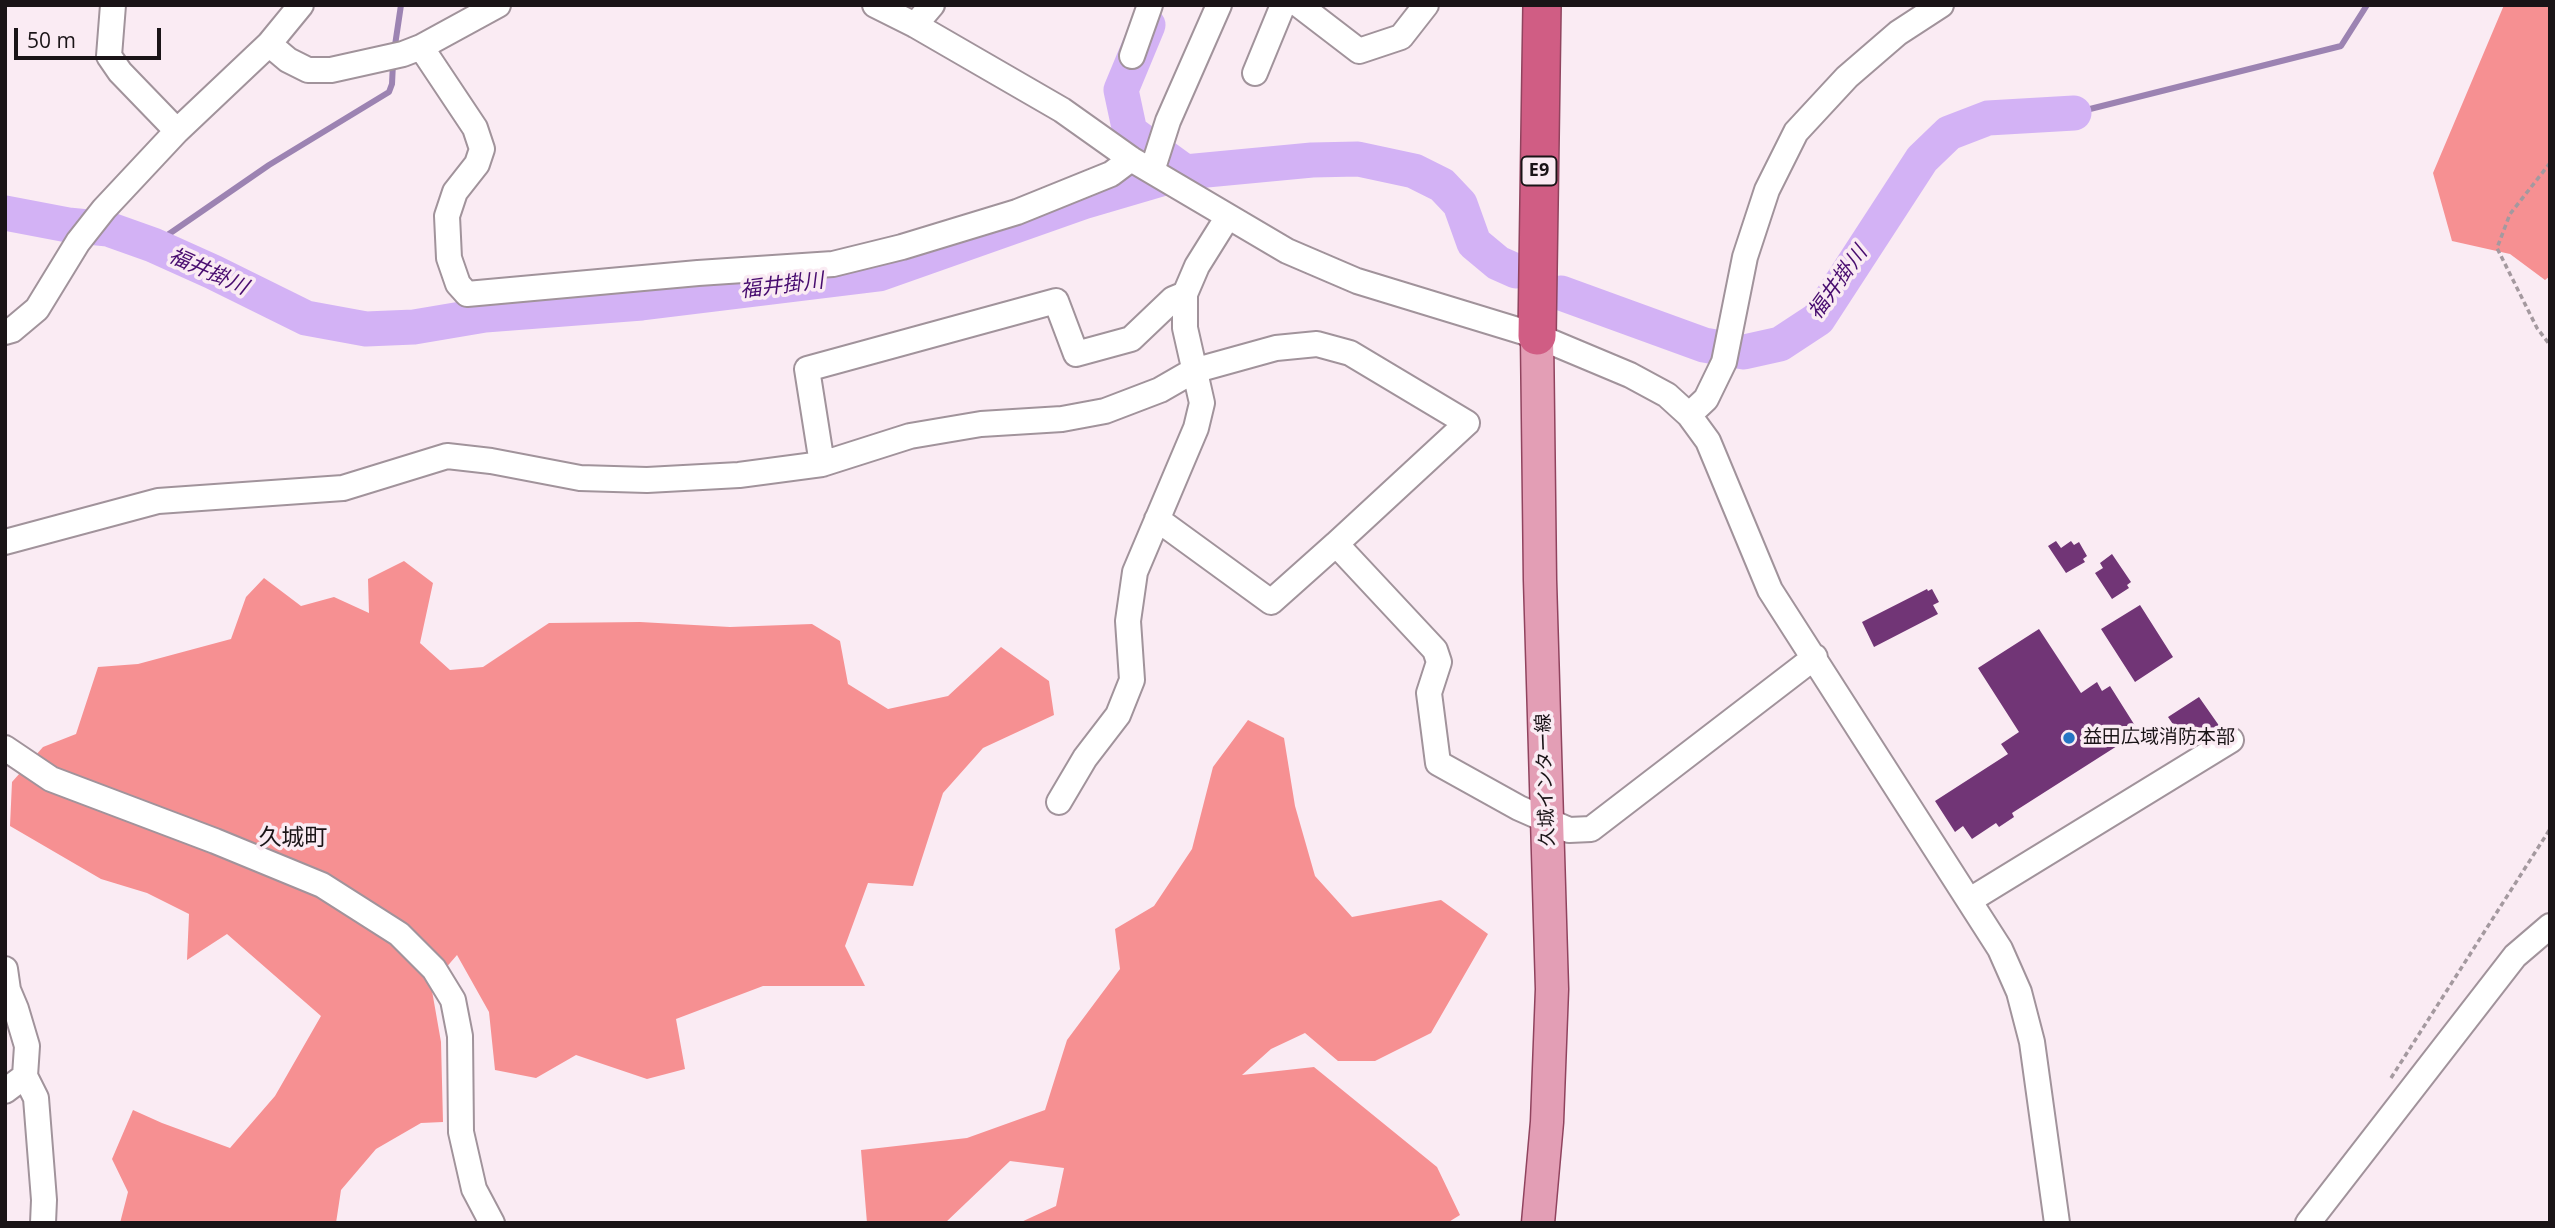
<!DOCTYPE html>
<meta charset="utf-8">
<style>
body{margin:0}
#map{position:relative;width:2555px;height:1228px;overflow:hidden;background:#faebf3;font-family:"Open Sans",sans-serif}
canvas{display:block}
.frame{position:absolute;inset:0;border:7px solid #1a1417;pointer-events:none}
.scale{position:absolute;left:14px;top:28px;width:147px;height:32px;box-sizing:border-box;border:4px solid #1a1417;border-top:0;padding-left:9px;font-size:21px;line-height:24px;white-space:nowrap;color:#1a1417;-webkit-text-stroke:5px #faebf3;paint-order:stroke}
</style>
<div id="map">
<canvas width="2555" height="1228"></canvas>
<div class="frame"></div>
<div class="scale">50 m</div>
</div>
<script>
const ctx = document.querySelector('canvas').getContext('2d');
ctx.lineJoin = 'round';
function fillPath(path, color) {
  ctx.fillStyle = color;
  ctx.fill(path, 'evenodd');
}
function poly(rows) {
  const path = new Path2D();
  for (const r of rows) {
    path.moveTo(r[0], r[1]);
    for (let i = 2; i < r.length; i += 2) path.lineTo(r[i], r[i + 1]);
  }
  return path;
}
function strokePath(path, color, width, dash) {
  ctx.strokeStyle = color;
  ctx.lineWidth = width;
  ctx.lineCap = dash ? 'butt' : 'round';
  ctx.setLineDash(dash || []);
  ctx.stroke(path);
}
function drawText(font, color, halo, rows, align = 'center') {
  ctx.font = font + ' "Open Sans","Noto Sans JP",sans-serif';
  ctx.lineWidth = 7;
  ctx.setLineDash([]);
  ctx.textBaseline = 'middle';
  ctx.strokeStyle = halo;
  ctx.fillStyle = color;
  for (const [text, x, y, turn = 0] of rows) {
    ctx.save();
    ctx.translate(x, y);
    ctx.rotate((+turn || 0) * Math.PI / 180);
    ctx.textAlign = isNaN(turn) ? turn : align;
    if (halo) ctx.strokeText(text, 0, 0);
    ctx.fillText(text, 0, 0);
    ctx.restore();
  }
}
fillPath(poly([
 [2504,5,2550,5,2550,276,2545,280,2510,254,2452,241,2433,173],
 [404,561,433,583,420,643,450,670,483,667,549,623,640,622,730,627,812,624,840,641,848,684,888,709,948,696,1001,647,1049,681,1054,715,983,748,943,793,913,886,868,883,845,946,865,986,763,986,676,1019,685,1069,647,1079,576,1055,536,1078,495,1070,489,1012,457,955,431,985,441,1042,443,1122,421,1123,376,1149,341,1190,336,1223,120,1223,128,1192,112,1159,133,1110,162,1123,230,1148,275,1096,321,1016,227,934,187,960,189,914,147,893,101,879,10,826,12,782,43,747,76,734,98,667,138,664,231,639,246,597,264,578,301,606,334,597,369,613,368,579],
 [1248,720,1284,738,1295,806,1315,876,1352,917,1441,900,1488,934,1431,1033,1375,1061,1338,1061,1305,1033,1271,1049,1242,1075,1314,1067,1437,1167,1460,1215,1447,1223,1019,1223,1056,1206,1064,1168,1010,1161,945,1223,867,1223,861,1150,967,1138,1045,1110,1067,1040,1120,969,1115,929,1154,906,1192,849,1213,767]
]), '#f69092');
strokePath(poly([
 [394,52,401,5],
 [2074,113,2341,46,2367,5],
 [153,245,269,165,389,92,392,84,393,63]
]), '#9c83b2', 6);
strokePath(poly([
 [1148,25,1121,90,1130,132,1185,172],
 [5,213,68,225,108,229,153,245,213,272,306,318,366,329,414,327,485,315,642,303,879,274,1083,202,1185,172,1312,160,1358,159,1414,171,1442,185,1460,204,1474,243,1498,263,1516,271],
 [1561,293,1704,345,1744,352,1780,344,1818,319,1922,159,1949,133,1988,118,2074,113]
]), '#d3b2f5', 35);
fillPath(poly([
 [2056,541,2061,548,2071,541,2074,545,2079,542,2087,556,2083,559,2085,562,2066,573,2048,546],
 [2112,554,2131,582,2127,585,2129,588,2112,599,2095,573,2103,568,2100,563],
 [1927,589,1928,591,1932,589,1939,602,1933,605,1938,614,1874,647,1862,622],
 [2140,605,2173,657,2135,682,2101,629],
 [2039,629,2081,693,2097,682,2102,691,2110,686,2139,732,2012,813,2014,817,1999,827,1996,823,1972,839,1963,826,1955,832,1935,801,2008,754,2001,744,2019,732,1978,668],
 [2199,697,2220,727,2191,746,2180,728,2177,730,2168,717]
]), '#713576');
const minor = poly([
 [113,5,109,56,120,72,177,131],
 [875,5,915,25,1062,110,1131,159,1287,251,1357,281,1537,336,1630,375,1667,395,1689,415,1708,441,1770,590,2000,949,2019,992,2032,1042,2057,1223],
 [1299,5,1359,51,1401,37,1426,5],
 [915,25,932,5],
 [269,44,288,60,308,70,331,70,403,54,421,47,498,5],
 [421,47,475,128,482,149,477,164,455,192,447,216,449,258,458,284,467,294,698,273,833,264,902,247,1017,212,1111,174,1131,159],
 [1132,56,1150,5],
 [1255,73,1283,5],
 [1152,171,1168,121,1219,5],
 [5,332,12,330,37,309,78,242,104,209,177,131,269,44,301,5],
 [1689,415,1706,399,1724,362,1745,257,1767,190,1796,132,1847,77,1898,33,1941,5],
 [822,464,807,369,1056,301,1076,354,1131,339,1173,299,1185,294],
 [1157,519,1271,602,1336,544],
 [5,542,158,501,343,488,447,456,491,461,580,478,647,480,739,475,822,464,910,436,981,424,1062,419,1105,411,1160,390,1193,371,1276,348,1317,344,1350,353,1467,423,1336,544,1435,650,1439,662,1429,693,1438,763,1519,808,1569,830,1591,829,1815,657],
 [5,748,51,779,215,841,322,885,399,934,434,969,453,1000,460,1036,461,1132,474,1189,492,1223],
 [1059,802,1085,758,1118,715,1132,680,1128,621,1135,572,1196,428,1202,403,1185,328,1185,294,1197,266,1227,218],
 [1970,900,2231,740],
 [5,969,8,990,16,1009,27,1046,25,1076,5,1091],
 [25,1076,36,1098,44,1200,43,1223],
 [2308,1223,2515,956,2550,926]
]);
const major = poly([
 [1537,336,1540,580,1552,989,1547,1122,1538,1223]
]);
const highway = poly([
 [1537,336,1542,5]
]);
strokePath(minor, '#a1939b', 28);
strokePath(major, '#90435e', 35);
strokePath(highway, '#90435e', 40);
strokePath(poly([
 [2550,163,2510,214,2497,248,2537,328,2550,345],
 [2391,1078,2550,829]
]), '#a4999f', 3.5, [5, 3.5]);
strokePath(minor, '#fff', 24);
strokePath(major, '#e39eb5', 32);
strokePath(highway, '#d05d84', 37);
for (const [x, y, r, color] of [
 [2069,738,7,"#2575c4"]
]) {
  const dot = new Path2D();
  dot.arc(x, y, r, 0, 2 * Math.PI);
  ctx.fillStyle = color;
  ctx.fill(dot);
  strokePath(dot, '#faebf3', 2.5);
}
for (const [x, y, w] of [
 [1539,171,35]
]) {
  const box = new Path2D();
  box.roundRect(x - w / 2, y - 14.5, w, 29, 5);
  ctx.fillStyle = '#faebf3';
  ctx.fill(box);
  strokePath(box, '#1a1417', 2);
}
drawText('bold 18px', '#1a1417', null, [
 ["E9",1539,171]
]);
drawText('19px', '#1a1417', '#faebf3', [
 ["益田広域消防本部",2083,738]
], 'left');
drawText('19px', '#1a1417', '#faebf3', [
 ["久城インター線",1546,780,-92]
]);
drawText('italic 21px', '#480c6f', '#faebf3', [
 ["福井掛川",208,272,24],
 ["福井掛川",1838,283,-54],
 ["福井掛川",782,286,-7]
]);
drawText('23px', '#1a1417', '#faebf3', [
 ["久城町",293,838]
]);
</script>
